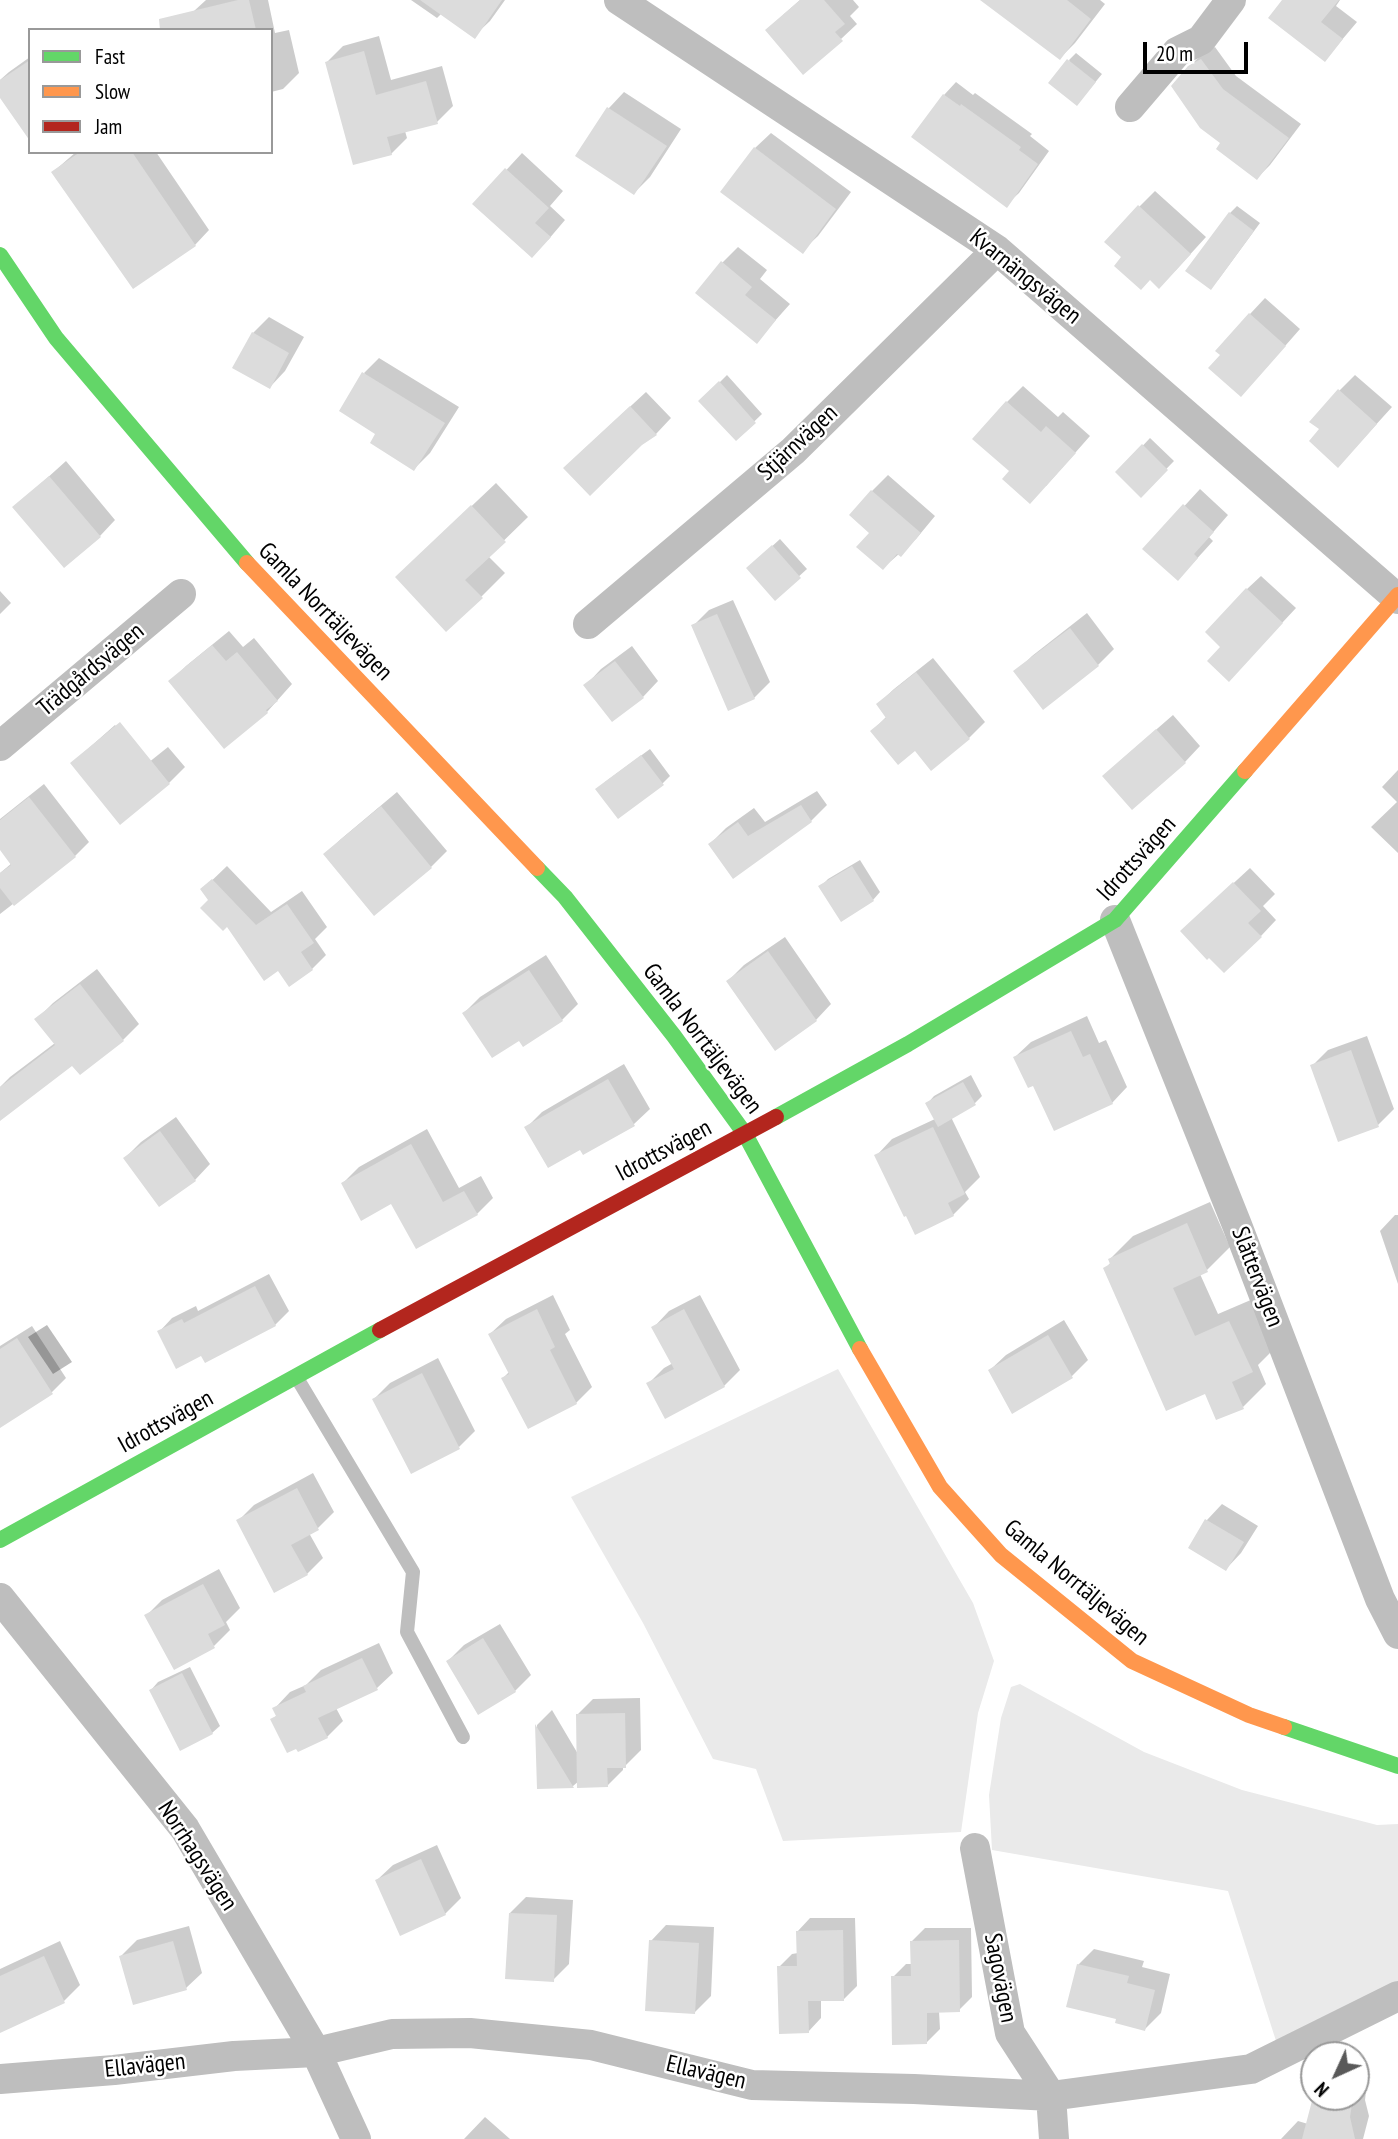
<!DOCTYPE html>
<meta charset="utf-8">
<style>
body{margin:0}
#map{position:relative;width:1398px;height:2139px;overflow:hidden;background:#fff;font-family:"PT Sans Narrow",sans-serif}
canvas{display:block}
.legend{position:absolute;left:28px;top:28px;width:245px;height:126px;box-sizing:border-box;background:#fff;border:2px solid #999;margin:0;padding:9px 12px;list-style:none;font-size:21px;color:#000}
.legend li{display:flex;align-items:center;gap:14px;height:35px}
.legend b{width:35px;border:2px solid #999}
.north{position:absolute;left:1300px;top:2041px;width:70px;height:70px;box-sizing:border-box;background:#fff;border:2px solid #999;border-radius:50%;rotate:225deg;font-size:19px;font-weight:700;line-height:28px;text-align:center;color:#000}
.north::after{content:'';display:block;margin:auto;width:24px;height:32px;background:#595959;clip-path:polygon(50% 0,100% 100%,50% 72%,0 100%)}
.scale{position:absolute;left:1143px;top:42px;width:105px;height:32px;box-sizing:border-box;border:4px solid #000;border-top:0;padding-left:9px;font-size:21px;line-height:24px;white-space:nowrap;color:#000;-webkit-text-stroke:5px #fff;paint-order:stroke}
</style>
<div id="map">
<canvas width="1398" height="2139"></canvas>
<ul class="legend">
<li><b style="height:9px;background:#63d668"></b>Fast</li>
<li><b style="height:9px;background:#ff974d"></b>Slow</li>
<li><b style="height:9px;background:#b3261e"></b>Jam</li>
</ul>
<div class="north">N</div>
<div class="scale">20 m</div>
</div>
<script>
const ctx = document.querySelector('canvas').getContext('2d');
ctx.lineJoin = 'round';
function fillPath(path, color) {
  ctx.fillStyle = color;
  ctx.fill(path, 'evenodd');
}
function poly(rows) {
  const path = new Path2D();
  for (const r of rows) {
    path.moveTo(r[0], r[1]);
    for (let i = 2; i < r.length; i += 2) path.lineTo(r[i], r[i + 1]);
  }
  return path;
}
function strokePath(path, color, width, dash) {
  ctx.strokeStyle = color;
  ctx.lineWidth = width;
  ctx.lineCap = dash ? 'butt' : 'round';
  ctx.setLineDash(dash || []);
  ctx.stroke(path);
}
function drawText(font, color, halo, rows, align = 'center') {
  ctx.font = font + ' "PT Sans Narrow",sans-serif';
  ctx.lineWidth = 5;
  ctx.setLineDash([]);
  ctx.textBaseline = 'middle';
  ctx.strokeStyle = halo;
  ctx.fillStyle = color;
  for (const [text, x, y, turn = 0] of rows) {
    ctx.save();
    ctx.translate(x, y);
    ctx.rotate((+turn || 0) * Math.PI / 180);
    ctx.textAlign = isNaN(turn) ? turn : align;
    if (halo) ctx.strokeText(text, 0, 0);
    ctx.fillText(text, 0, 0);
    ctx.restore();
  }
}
fillPath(poly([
 [838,1369,973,1603,994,1661,978,1713,961,1832,783,1841,756,1769,713,1759,643,1623,571,1497],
 [1020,1684,1144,1752,1242,1790,1377,1825,1398,1824,1398,1981,1277,2044,1228,1891,992,1850,989,1795,1001,1718,1011,1687]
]), '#eaeaea');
fillPath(poly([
 [47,1325,72,1362,53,1374,28,1337]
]), '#bcbcbc');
fillPath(poly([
 [206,0,268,0,275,33,289,30,299,73,283,89,271,92,271,30,198,30,194,11],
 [411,0,505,0,490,21,474,36,442,13,437,18],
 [800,0,853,0,859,7,850,16,857,24,841,39,783,15],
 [983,0,1100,0,1105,4,1075,43,1060,58],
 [1284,0,1340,0,1336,6,1357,22,1325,60],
 [379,36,391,80,442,66,453,106,437,122,405,131,407,138,391,154,327,62,343,46],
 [1215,47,1236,76,1301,124,1270,165,1257,178,1222,143,1189,67,1203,53],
 [1076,53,1102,74,1084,96,1069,60],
 [30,57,30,113,0,95,0,80,9,72],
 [956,82,973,95,975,93,1032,134,1030,136,1049,151,1019,193,1006,205,944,95],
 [624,92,681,129,650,177,634,193,578,155,609,108],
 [771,133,851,192,818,236,802,251,755,148],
 [76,152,156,152,209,230,195,245,53,172],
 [522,153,563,191,550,206,565,220,548,240,475,204],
 [1155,191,1206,237,1175,271,1124,257,1139,207],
 [1237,206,1260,223,1218,280,1230,213],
 [738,247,767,270,760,279,790,304,757,341,722,263],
 [1265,298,1300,329,1257,378,1250,314],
 [269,317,304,337,285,371,270,387,253,333],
 [379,358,459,407,430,453,414,469,364,373],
 [727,375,762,414,736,439,701,401],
 [1355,375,1392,407,1354,449,1321,429,1339,391],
 [1023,386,1058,417,1063,412,1090,436,1046,486,1011,471,1007,402],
 [646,392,671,418,656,434,581,452],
 [1150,438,1174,461,1141,495,1118,472],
 [66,461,115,520,100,536,15,507],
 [888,475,935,516,916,539,883,568,871,532,872,491],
 [496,483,528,517,488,556,505,573,481,597,421,554],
 [1200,489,1228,515,1209,537,1213,541,1193,563,1145,549],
 [780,539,807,569,775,598,756,561],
 [1261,576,1296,608,1242,666,1223,646,1247,589],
 [0,591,11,603,0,614],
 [733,600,770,682,754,698,693,626,709,610],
 [1087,613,1114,649,1098,665,1043,707,1016,672,1032,656],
 [229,631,243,647,254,638,292,684,267,712,170,682,186,666],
 [632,646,658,681,643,697,586,685,601,669],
 [933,658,985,722,969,738,915,749,872,731,887,716,878,704,894,689],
 [1173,715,1200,746,1185,762,1120,761],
 [115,725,148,763,168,747,185,767,169,783,72,763],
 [650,749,670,776,662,784,605,782],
 [1398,770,1398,853,1371,827,1397,802,1382,787],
 [44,784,89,842,75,856,0,914,0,873,12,863,0,847,0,819],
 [817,791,827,805,811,821,734,877,710,844,726,828,754,808,765,822],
 [397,792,447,851,431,867,325,854,341,839],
 [860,860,880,892,873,900,821,886,828,879],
 [227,866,271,912,302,891,327,927,315,939,326,955,312,969,279,968,211,900,203,889],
 [1250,868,1275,894,1263,906,1276,920,1261,936,1199,915],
 [785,937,831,1004,816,1020,728,981,744,965],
 [546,955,578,1004,562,1020,519,1038,464,1013,480,997],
 [97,969,139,1024,123,1040,80,1073,73,1063,0,1100,0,1087,10,1077,55,1043,37,1019,53,1003],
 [1087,1016,1099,1043,1106,1040,1127,1087,1112,1103,1034,1083,1015,1057,1031,1042],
 [1367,1036,1394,1109,1378,1125,1312,1066,1328,1050],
 [624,1064,650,1109,634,1124,584,1153,581,1147,527,1127,542,1112],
 [971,1075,982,1096,975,1103,951,1117,980,1177,965,1192,969,1199,953,1215,907,1214,877,1155,892,1139,935,1119,927,1104,934,1096],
 [176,1117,210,1164,195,1180,125,1158,141,1142],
 [427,1129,459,1188,481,1176,493,1198,477,1214,392,1202,343,1183,359,1167],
 [1210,1202,1230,1247,1207,1270,1200,1274,1218,1314,1253,1299,1275,1348,1258,1365,1266,1384,1243,1407,1206,1391,1105,1269,1111,1262,1110,1259,1133,1236],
 [1395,1215,1398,1215,1398,1284,1380,1231],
 [269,1274,289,1311,275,1325,202,1354,159,1332,172,1318,196,1306,198,1311],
 [553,1295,570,1330,565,1334,592,1387,576,1403,503,1378,509,1372,490,1334,506,1319],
 [700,1295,740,1370,724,1386,648,1384,664,1368,673,1363,654,1327,669,1311],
 [1064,1320,1088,1360,1072,1376,1013,1411,990,1370,1006,1355],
 [32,1326,66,1378,52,1392,0,1426,0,1346],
 [438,1358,475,1431,459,1447,374,1399,390,1383],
 [313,1473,334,1512,318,1528,309,1533,323,1558,307,1574,238,1521,254,1505],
 [1222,1504,1258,1526,1241,1553,1226,1569,1190,1547,1207,1520],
 [219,1569,240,1608,226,1622,230,1630,214,1646,146,1616,162,1600],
 [500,1624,531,1675,515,1691,448,1661,464,1645],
 [379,1643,393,1673,377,1688,336,1708,343,1721,327,1737,273,1719,278,1714,275,1708,290,1692,306,1685,321,1670],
 [190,1667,220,1726,212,1733,151,1690,158,1682],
 [640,1698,641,1750,625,1766,623,1766,623,1770,607,1786,579,1781,573,1786,538,1787,537,1725,552,1710,578,1754,577,1715,593,1699],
 [437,1845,461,1898,445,1914,377,1880,393,1865],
 [526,1897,573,1900,569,1964,553,1980,510,1913],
 [810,1918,855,1918,857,1986,844,1999,821,1999,821,2018,808,2032,779,1967,792,1954,798,1953,797,1932],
 [666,1925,714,1927,711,1996,695,2012,651,1941],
 [189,1926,202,1973,186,1988,121,1956,137,1940],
 [925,1928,971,1928,972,1997,959,2010,939,2011,940,2029,927,2042,893,1977,906,1964,912,1964,912,1941],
 [60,1941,80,1985,64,2001,6,2028,0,2015,0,1969],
 [1094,1949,1144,1961,1142,1967,1170,1974,1161,2013,1145,2029,1118,2018,1078,1965],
 [1356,2080,1367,2083,1365,2100,1369,2116,1363,2139,1281,2139,1298,2121,1308,2124,1315,2097,1356,2097],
 [485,2117,510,2139,464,2139]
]), '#0003');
fillPath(poly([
 [238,0,249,0,256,30,160,30,159,19],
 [420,0,502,0,475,39],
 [800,0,824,0,845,24,835,32,843,41,803,75,765,30],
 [980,0,1067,0,1091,19,1060,60],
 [1282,0,1339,0,1321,22,1343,39,1325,62,1268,18],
 [364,51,376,95,426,81,438,124,387,137,392,155,353,165,325,62],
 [1067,59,1096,82,1077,106,1048,83],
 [1201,59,1223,89,1289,138,1257,180,1216,149,1220,143,1200,128,1171,86,1188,66],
 [30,60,30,141,0,98,0,80],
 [943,94,960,106,961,104,1021,147,1019,150,1038,164,1007,208,911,137],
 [607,107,667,146,634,195,575,156],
 [754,147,836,209,803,254,720,192],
 [80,152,132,152,196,246,133,289,51,172],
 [505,168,549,208,535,223,551,237,532,258,472,204],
 [1138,205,1191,254,1159,289,1150,280,1141,290,1114,266,1121,257,1104,242],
 [1229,212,1254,231,1211,290,1185,271],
 [721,261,752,287,745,295,776,320,757,344,695,293],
 [1249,313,1286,346,1241,397,1208,368,1220,355,1215,351],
 [252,332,289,353,270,389,232,368],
 [362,372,445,423,414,471,370,443,375,434,339,411],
 [719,381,756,423,736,441,698,401],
 [1338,389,1377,424,1338,468,1309,441,1319,429,1309,422],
 [1006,401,1041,432,1046,426,1076,453,1030,504,1002,479,1009,471,972,439],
 [630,406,657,435,642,445,590,496,563,468],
 [1142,444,1168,470,1141,498,1115,472],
 [49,476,101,537,64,568,12,507],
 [871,490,921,533,901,557,897,554,883,570,856,547,869,533,849,515],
 [1183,504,1214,532,1194,554,1198,558,1178,581,1142,549],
 [471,505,506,542,465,580,483,598,446,632,395,577],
 [772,545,801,578,775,601,746,568],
 [1246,588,1283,623,1229,682,1207,661,1220,647,1205,632],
 [717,614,755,699,728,711,691,625],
 [1070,628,1099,666,1043,710,1013,671],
 [212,645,226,661,237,652,278,701,266,710,268,713,224,749,168,681],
 [615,661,644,698,612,722,583,685],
 [916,672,970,739,931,771,915,751,898,765,870,731,886,718,876,704],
 [120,722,170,784,120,825,70,763],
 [1156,729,1186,763,1132,810,1102,776],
 [641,755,664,785,618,819,595,789],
 [29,797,76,857,14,906,0,888,0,873,11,865,0,850,0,820],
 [801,805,812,822,733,879,708,844,738,822,748,836],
 [381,806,432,868,374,916,323,854],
 [852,866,874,901,841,922,818,886],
 [212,879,256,925,287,904,314,943,301,952,313,970,289,987,278,971,264,981,227,927,223,931,200,908,208,900,200,889],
 [1233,882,1261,911,1248,923,1262,937,1224,973,1209,958,1207,960,1180,931],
 [768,951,817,1021,775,1051,726,981],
 [529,970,563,1021,523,1047,519,1041,492,1058,462,1013],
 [80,984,124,1041,80,1075,72,1066,0,1121,0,1087,55,1045,34,1019],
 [1071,1031,1083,1057,1090,1054,1113,1104,1054,1131,1033,1086,1028,1088,1013,1057],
 [1351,1050,1379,1127,1338,1142,1310,1065],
 [608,1079,635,1126,583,1155,580,1150,548,1168,524,1127],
 [963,1082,976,1105,938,1127,925,1103],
 [933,1127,965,1194,948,1203,954,1216,915,1235,906,1216,904,1217,874,1155],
 [160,1131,196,1181,159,1207,123,1158],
 [411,1144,443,1202,464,1191,478,1215,416,1249,391,1204,361,1221,341,1183],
 [1187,1223,1208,1272,1173,1288,1195,1336,1229,1321,1253,1372,1232,1382,1244,1409,1216,1420,1205,1394,1166,1411,1103,1268,1110,1264,1108,1259],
 [255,1286,276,1326,205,1363,201,1356,176,1369,157,1331,182,1319,184,1323],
 [537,1309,555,1347,550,1350,577,1404,528,1429,501,1378,509,1374,488,1334],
 [684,1309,725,1387,665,1419,646,1383,674,1369,651,1327],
 [1048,1335,1073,1378,1012,1414,988,1370],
 [17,1338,53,1394,0,1428,0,1349],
 [422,1373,460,1449,411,1474,372,1399],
 [297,1488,319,1530,291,1545,308,1575,274,1593,236,1520],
 [1205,1519,1244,1542,1226,1571,1188,1548],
 [203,1584,225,1625,208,1634,215,1648,174,1670,144,1615],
 [483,1638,516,1692,478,1715,446,1661],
 [362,1658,378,1690,318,1718,328,1738,298,1752,296,1749,287,1753,270,1719,276,1716,272,1708,306,1692,303,1686],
 [182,1673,213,1734,180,1751,149,1690],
 [625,1713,626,1768,607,1768,608,1787,577,1788,576,1714],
 [535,1724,574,1788,537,1789],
 [421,1859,446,1915,400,1936,375,1880],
 [509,1913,557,1915,554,1982,505,1979],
 [843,1930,844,2001,808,2001,809,2033,779,2034,777,1966,797,1966,796,1931],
 [649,1940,699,1943,695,2014,645,2011],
 [959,1940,960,2012,927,2013,927,2044,892,2045,891,1976,911,1976,910,1941],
 [173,1941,187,1990,133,2005,119,1956],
 [44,1956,65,2003,0,2033,0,1976],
 [1077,1964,1129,1976,1127,1983,1155,1990,1145,2031,1115,2023,1116,2019,1066,2007],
 [1313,2097,1353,2097,1350,2117,1355,2139,1302,2139]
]), '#dcdcdc');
strokePath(poly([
 [297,1378,413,1572,407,1632,463,1737]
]), '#bebebe', 14);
strokePath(poly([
 [619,0,997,250,1398,599],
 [1130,107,1177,52,1201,40,1231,0],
 [588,624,793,451,997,250],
 [0,746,181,594],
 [1115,920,1237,1225,1380,1599,1398,1634],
 [0,1598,185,1829,316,2052,356,2139],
 [975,1848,1010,2033,1051,2096,1054,2139],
 [0,2079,114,2070,234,2056,316,2052,392,2034,470,2033,591,2045,752,2085,914,2089,1051,2096,1251,2069,1398,1996]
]), '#bebebe', 30);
strokePath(poly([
 [0,255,56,338,247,563],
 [537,868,565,897,674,1036,745,1134,860,1349],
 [776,1117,908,1044,1115,920,1245,771],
 [0,1540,380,1330],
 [1284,1727,1398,1766]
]), '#63d668', 16);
strokePath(poly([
 [247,563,537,868],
 [1245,771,1398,595],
 [860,1349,940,1487,1001,1555,1132,1661,1249,1715,1284,1727]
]), '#ff974d', 16);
strokePath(poly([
 [380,1330,776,1117]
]), '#b3261e', 16);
drawText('24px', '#000', '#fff', [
 ["Kvarnängsvägen",1025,277,39],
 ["Stjärnvägen",798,443,-43],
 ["Gamla Norrtäljevägen",325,612,46],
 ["Trädgårdsvägen",91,670,-40],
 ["Idrottsvägen",1137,859,-48],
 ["Gamla Norrtäljevägen",702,1039,53],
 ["Idrottsvägen",664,1151,-28],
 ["Slåttervägen",1257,1277,69],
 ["Idrottsvägen",166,1422,-29],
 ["Gamla Norrtäljevägen",1076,1583,40],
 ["Norrhagsvägen",197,1856,57],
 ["Sagovägen",1000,1978,79],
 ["Ellavägen",145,2066,-6],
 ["Ellavägen",706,2073,13]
]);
</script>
